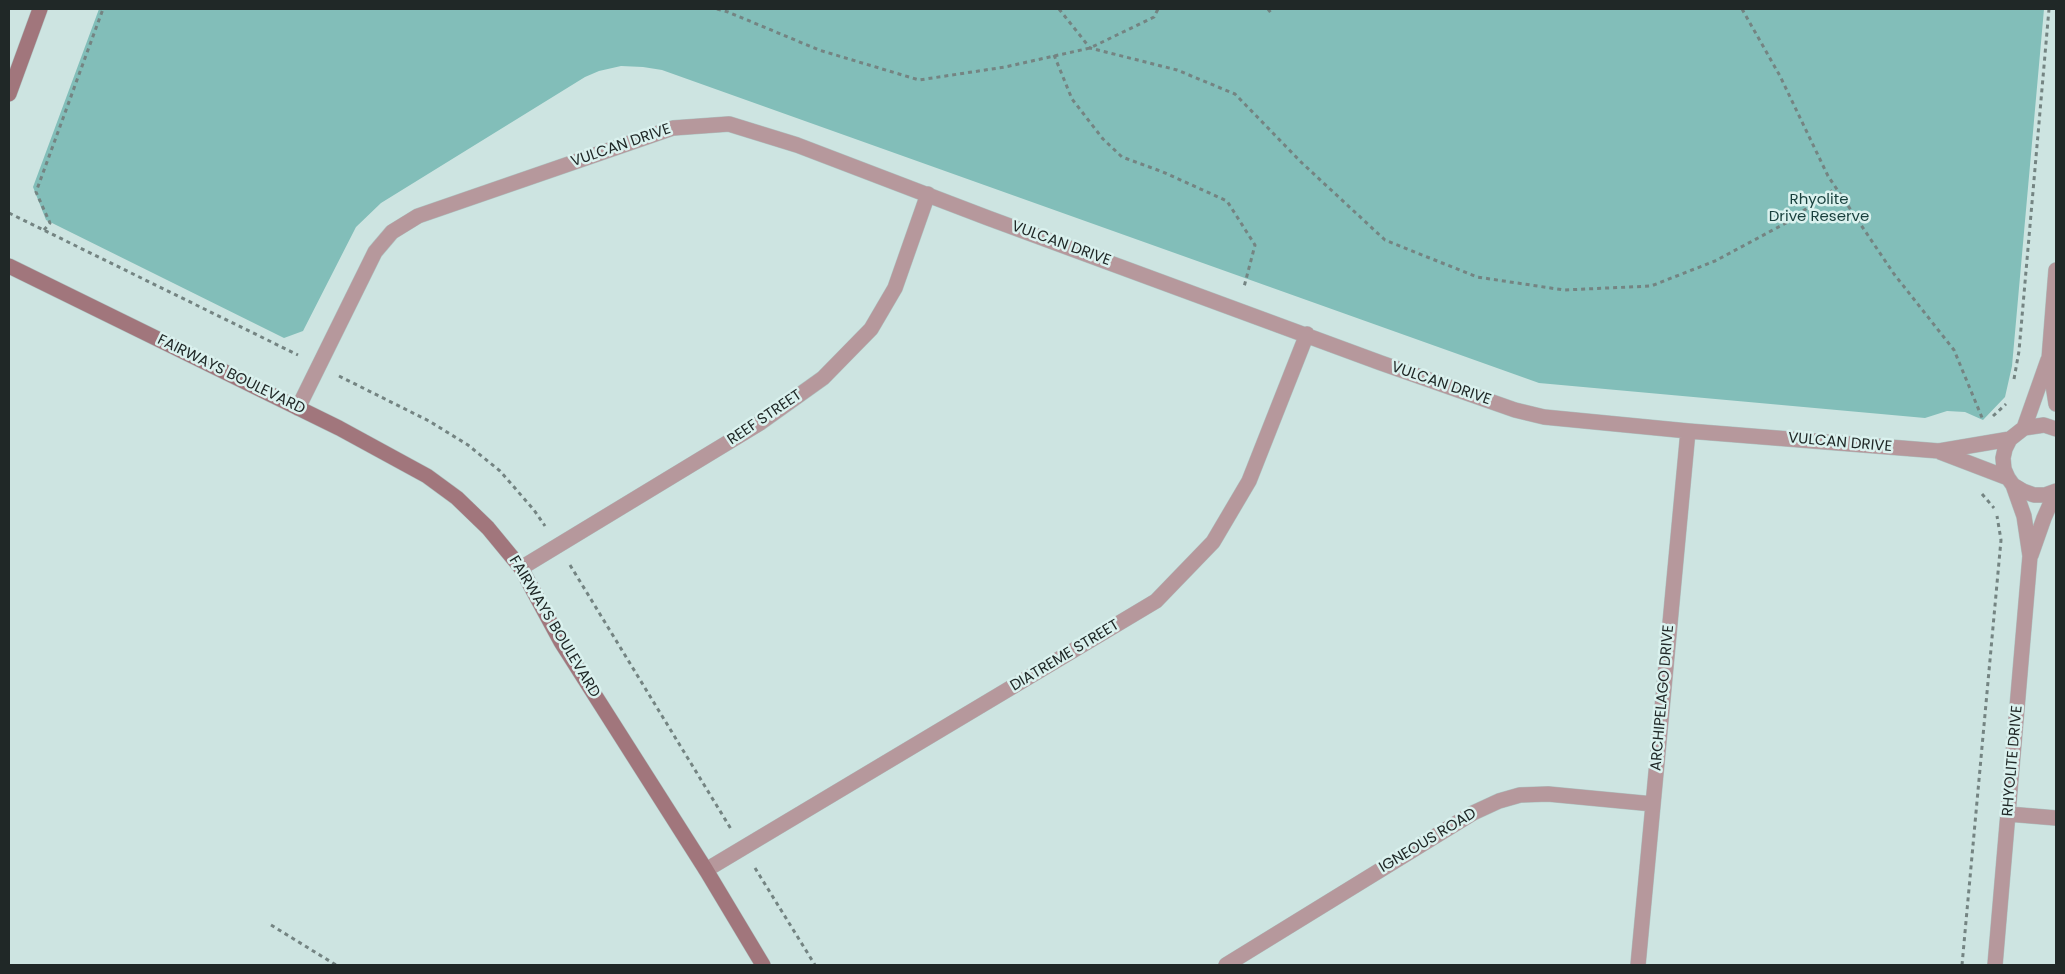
<!DOCTYPE html>
<style>
body{margin:0}
#map{position:relative;width:2065px;height:974px;overflow:hidden;background:#cde4e1;font-family:Poppins,sans-serif}
canvas{display:block}
.frame{position:absolute;inset:0;border:10px solid #202827;pointer-events:none}
</style>
<div id="map">
<canvas width="2065" height="974"></canvas>
<div class="frame"></div>
</div>
<script>
const ctx = document.querySelector('canvas').getContext('2d');
ctx.lineJoin = 'round';
function fillPath(path, color) {
  ctx.fillStyle = color;
  ctx.fill(path, 'evenodd');
}
function poly(rows) {
  const path = new Path2D();
  for (const r of rows) {
    path.moveTo(r[0], r[1]);
    for (let i = 2; i < r.length; i += 2) path.lineTo(r[i], r[i + 1]);
  }
  return path;
}
function strokePath(path, color, width, dash) {
  ctx.strokeStyle = color;
  ctx.lineWidth = width;
  ctx.lineCap = dash ? 'butt' : 'round';
  ctx.setLineDash(dash || []);
  ctx.stroke(path);
}
function drawText(font, color, halo, rows, align = 'center') {
  ctx.font = font + ' Poppins,sans-serif';
  ctx.lineWidth = 5;
  ctx.setLineDash([]);
  ctx.textBaseline = 'middle';
  ctx.strokeStyle = halo;
  ctx.fillStyle = color;
  for (const [text, x, y, turn = 0] of rows) {
    ctx.save();
    ctx.translate(x, y);
    ctx.rotate((+turn || 0) * Math.PI / 180);
    ctx.textAlign = isNaN(turn) ? turn : align;
    if (halo) ctx.strokeText(text, 0, 0);
    ctx.fillText(text, 0, 0);
    ctx.restore();
  }
}
fillPath(poly([
 [99,9,2044,9,2012,366,2005,397,1983,420,1965,412,1947,411,1925,418,1539,383,662,70,643,67,621,66,599,71,585,77,381,203,356,227,303,331,284,338,46,220,33,187]
]), '#82beb9');
const street = poly([
 [2056,270,2049,359,2056,404],
 [298,408,375,252,392,232,418,216,673,128,729,124,797,145,988,218,1381,363,1515,410,1544,417,1688,431,1939,451,2010,439],
 [2024,428,2048,360],
 [2056,429,2044,425,2024,428,2010,439,2005,449,2003,458,2004,469,2008,478,2013,485,2023,491,2034,495,2045,495,2056,491],
 [1940,452,2008,478],
 [2031,555,2044,518,2056,491],
 [521,568,760,423,823,378,871,329,895,288,928,194],
 [2008,814,2056,818],
 [706,870,1156,601,1213,542,1249,481,1307,334],
 [1226,965,1473,813,1499,801,1520,795,1548,794,1653,804],
 [1638,965,1688,431],
 [1995,965,2030,556,2024,516,2013,485]
]);
const secondary = poly([
 [9,94,40,9],
 [9,266,339,428,427,476,457,498,488,528,521,568,561,642,706,870,763,965]
]);
strokePath(street, '#aec2c0', 16);
strokePath(secondary, '#aec2c0', 16);
strokePath(poly([
 [717,9,728,12,819,50,919,80,1005,67,1090,48,1154,17,1158,9],
 [1059,9,1090,48,1177,70,1235,94,1302,163,1385,240,1477,277,1564,290,1651,286,1715,261,1786,223,1836,188],
 [1268,9,1271,13],
 [1742,9,1780,76,1828,176,1894,274,1954,350,1983,420],
 [1054,55,1072,99,1103,139,1122,157,1163,172,1227,201,1255,245,1244,287],
 [9,213,298,355],
 [44,230,50,223,36,192,103,9],
 [339,376,429,421,468,445,500,471,534,510,545,526],
 [2014,379,2019,351,2049,9],
 [1993,416,2006,404],
 [1982,494,1994,508],
 [570,565,731,829],
 [755,868,815,965],
 [271,925,336,965],
 [1962,965,2001,540,1997,516]
]), '#748482', 3, [4, 4]);
strokePath(street, '#b6989c', 15);
strokePath(secondary, '#a1767c', 15);
drawText('15px', '#202827', '#daf1ee', [
 ["VULCAN DRIVE",621,146,-19],
 ["VULCAN DRIVE",1061,244,20],
 ["FAIRWAYS BOULEVARD",231,375,26],
 ["VULCAN DRIVE",1441,384,19],
 ["REEF STREET",765,418,-34],
 ["VULCAN DRIVE",1840,443,5],
 ["FAIRWAYS BOULEVARD",554,627,59],
 ["DIATREME STREET",1065,656,-31],
 ["ARCHIPELAGO DRIVE",1663,698,-85],
 ["RHYOLITE DRIVE",2013,761,-85],
 ["IGNEOUS ROAD",1428,841,-31]
]);
drawText('15px', '#183f3c', '#daf1ee', [
 ["Rhyolite",1819,200],
 ["Drive Reserve",1819,217]
]);
</script>
